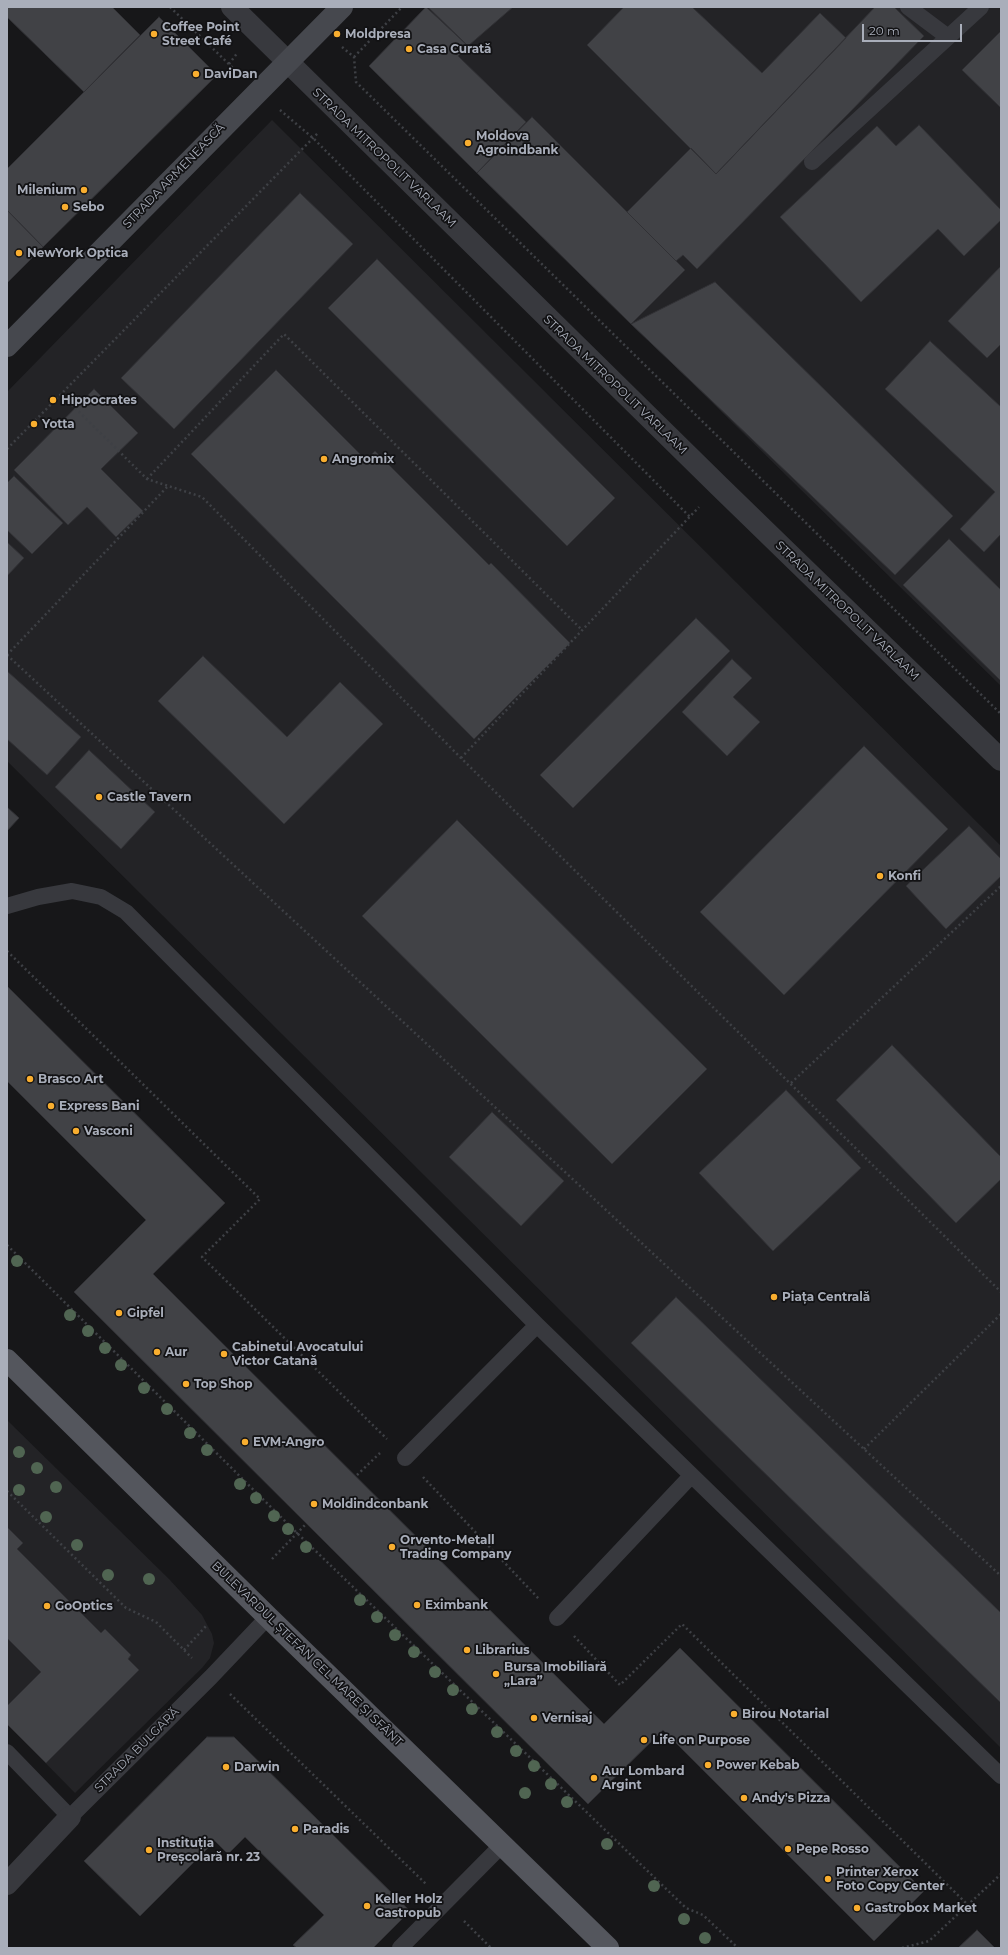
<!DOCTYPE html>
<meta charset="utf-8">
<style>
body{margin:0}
#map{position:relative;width:1008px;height:1955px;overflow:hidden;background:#171719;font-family:Montserrat,sans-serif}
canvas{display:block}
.frame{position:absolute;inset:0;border:8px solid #a9aeba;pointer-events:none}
.scale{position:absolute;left:862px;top:24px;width:100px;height:18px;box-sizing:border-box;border:2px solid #a9aeba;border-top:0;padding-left:5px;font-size:12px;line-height:14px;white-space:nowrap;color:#a9aeba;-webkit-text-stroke:3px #121214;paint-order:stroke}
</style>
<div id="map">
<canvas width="1008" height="1955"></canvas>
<div class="frame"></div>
<div class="scale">20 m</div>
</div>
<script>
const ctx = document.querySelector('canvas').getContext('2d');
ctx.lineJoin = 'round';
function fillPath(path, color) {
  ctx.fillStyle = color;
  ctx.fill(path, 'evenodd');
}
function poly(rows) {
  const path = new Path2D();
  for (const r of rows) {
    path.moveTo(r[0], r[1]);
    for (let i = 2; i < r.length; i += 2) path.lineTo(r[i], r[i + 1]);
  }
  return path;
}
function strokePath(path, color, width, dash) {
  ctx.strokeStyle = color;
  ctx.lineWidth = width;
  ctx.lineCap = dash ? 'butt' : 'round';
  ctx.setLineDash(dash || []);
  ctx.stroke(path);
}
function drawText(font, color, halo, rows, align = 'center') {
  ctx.font = font + ' Montserrat,sans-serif';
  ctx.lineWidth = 3.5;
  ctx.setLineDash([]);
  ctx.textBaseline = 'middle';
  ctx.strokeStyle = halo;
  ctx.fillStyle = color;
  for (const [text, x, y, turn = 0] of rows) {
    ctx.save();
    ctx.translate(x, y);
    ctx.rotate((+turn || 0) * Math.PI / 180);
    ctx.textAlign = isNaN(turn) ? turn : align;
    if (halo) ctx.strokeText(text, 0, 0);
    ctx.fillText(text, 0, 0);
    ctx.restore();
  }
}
fillPath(poly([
 [426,7,1001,7,1001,686,369,66],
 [272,120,1001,846,1001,1748,7,761,7,392],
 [7,1420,169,1579,202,1615,212,1634,214,1643,210,1658,202,1668,75,1793,7,1724]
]), '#232326');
const building = poly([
 [7,7,112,7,140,35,84,92,7,17,7,7],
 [426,7,468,46,458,56,526,122,477,173,369,66,426,7],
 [428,7,513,7,468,46,428,7],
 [624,7,692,7,762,73,820,13,846,38,716,174,587,45,624,7],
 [875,7,894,7,924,36,697,269,683,255,676,261,627,212,691,148,716,174,875,7],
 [159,17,217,75,43,247,7,210,7,169,159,17],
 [1001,31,1001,108,962,70,1001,31],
 [532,117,685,270,631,324,477,173,532,117],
 [919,125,1001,210,1001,220,964,256,938,229,861,302,780,217,877,126,896,146,919,125],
 [300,193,353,244,174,429,121,378,300,193],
 [7,210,43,247,7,283,7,210],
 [377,259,615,498,567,546,328,308,377,259],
 [1001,266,1001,344,987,358,948,321,1001,266],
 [715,282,953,516,895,575,631,324,715,282],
 [930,341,1001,407,1001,534,984,552,960,529,995,492,885,389,930,341],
 [276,370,366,460,375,451,489,565,491,563,570,643,474,739,191,454,276,370],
 [94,389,138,433,101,469,143,511,116,537,87,507,68,525,14,470,94,389],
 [14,476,63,523,32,554,7,530,7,483,14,476],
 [949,539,1001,590,1001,681,903,585,949,539],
 [7,542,24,558,7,576,7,542],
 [696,618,730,651,573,808,540,775,696,618],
 [203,656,287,737,340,682,383,724,284,824,158,701,203,656],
 [732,659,752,678,733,697,760,722,727,756,682,712,732,659],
 [7,671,81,737,47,775,7,739,7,671],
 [864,746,948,829,784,995,700,912,864,746],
 [89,750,155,812,121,849,55,787,89,750],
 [7,807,19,818,7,831,7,807],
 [457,820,707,1069,612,1164,362,916,457,820],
 [969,826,1001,859,1001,876,946,929,906,886,969,826],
 [7,986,225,1203,153,1274,604,1724,680,1648,924,1891,874,1941,663,1730,588,1804,74,1292,146,1220,7,1081,7,986],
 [892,1045,1001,1157,1001,1179,956,1223,836,1100,892,1045],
 [786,1090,861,1168,773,1251,699,1173,786,1090],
 [492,1112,564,1181,521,1226,449,1157,492,1112],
 [676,1297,1001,1613,1001,1703,631,1343,676,1297],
 [7,1527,23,1543,17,1549,101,1633,105,1629,131,1655,128,1659,139,1670,46,1763,7,1724,7,1706,41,1672,7,1638,7,1527],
 [207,1737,234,1737,410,1911,373,1948,297,1948,293,1945,324,1915,245,1837,228,1854,215,1841,140,1916,84,1861,207,1737],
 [977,1930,995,1948,958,1948,977,1930]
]);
fillPath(building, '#414246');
strokePath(building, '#313135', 1);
strokePath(poly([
 [170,7,237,72],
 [342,47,354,57,356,82,1001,714],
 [354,57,402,7],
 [229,64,238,52],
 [280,110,313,138,690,517],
 [61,394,147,479,202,497,461,758,1001,1292],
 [7,449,319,132],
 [147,479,284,334,582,630],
 [7,655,1001,1576],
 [7,655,168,486],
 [461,758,699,507],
 [7,951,260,1199,202,1257,387,1439],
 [791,1083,1001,886],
 [7,1245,297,1533,686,1908,703,1915,738,1948],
 [864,1449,1001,1314],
 [357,1475,380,1453],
 [423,1477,539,1599],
 [7,1491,126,1608,156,1622,192,1658],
 [272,1559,305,1525],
 [574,1636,620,1685,682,1624,968,1905],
 [184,1650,207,1625],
 [230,1694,427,1885],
 [464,1921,491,1948],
 [902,1948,929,1941,1001,1874]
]), '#3e4045', 2.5, [2, 3]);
strokePath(poly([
 [908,7,948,37],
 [812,162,981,7],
 [7,906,38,897,72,891,101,897,126,912,537,1325,1001,1776],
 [405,1458,537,1325],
 [557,1618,691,1476],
 [7,1752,70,1817,211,1677,268,1617],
 [400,1948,502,1845]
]), '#38393e', 16);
strokePath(poly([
 [7,1884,70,1817]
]), '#38393e', 22);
strokePath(poly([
 [232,7,719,486,1001,760]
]), '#38393e', 22);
strokePath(poly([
 [7,346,342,7]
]), '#46484e', 22);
strokePath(poly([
 [7,1360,268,1617,608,1948]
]), '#54565d', 22);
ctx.fillStyle = '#506552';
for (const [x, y] of [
 [17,1261],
 [70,1315],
 [88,1331],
 [105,1348],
 [121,1365],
 [144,1388],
 [167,1409],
 [190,1433],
 [207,1450],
 [19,1452],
 [37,1468],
 [240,1484],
 [56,1487],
 [19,1490],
 [256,1498],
 [274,1516],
 [46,1517],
 [288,1529],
 [77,1545],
 [306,1547],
 [108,1575],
 [149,1579],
 [360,1600],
 [377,1617],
 [395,1635],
 [414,1652],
 [435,1672],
 [453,1690],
 [472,1709],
 [497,1732],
 [516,1751],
 [534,1766],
 [551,1784],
 [525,1793],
 [567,1802],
 [607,1844],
 [654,1886],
 [684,1919],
 [705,1938]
]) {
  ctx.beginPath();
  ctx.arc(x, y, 6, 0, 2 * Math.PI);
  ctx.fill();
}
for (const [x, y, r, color] of [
 [154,34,4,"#f9ae2f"],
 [337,34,4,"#f9ae2f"],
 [409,49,4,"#f9ae2f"],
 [196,74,4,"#f9ae2f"],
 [468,143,4,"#f9ae2f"],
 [84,190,4,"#f9ae2f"],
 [65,207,4,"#f9ae2f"],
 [19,253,4,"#f9ae2f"],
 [53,400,4,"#f9ae2f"],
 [34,424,4,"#f9ae2f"],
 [324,459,4,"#f9ae2f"],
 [99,797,4,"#f9ae2f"],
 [880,876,4,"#f9ae2f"],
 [30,1079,4,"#f9ae2f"],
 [51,1106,4,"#f9ae2f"],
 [76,1131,4,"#f9ae2f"],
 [774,1297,4,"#f9ae2f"],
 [119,1313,4,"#f9ae2f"],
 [157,1352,4,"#f9ae2f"],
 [224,1354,4,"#f9ae2f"],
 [186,1384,4,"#f9ae2f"],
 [245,1442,4,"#f9ae2f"],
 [314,1504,4,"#f9ae2f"],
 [392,1547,4,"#f9ae2f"],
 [417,1605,4,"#f9ae2f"],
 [47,1606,4,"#f9ae2f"],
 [467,1650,4,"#f9ae2f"],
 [496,1674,4,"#f9ae2f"],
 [734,1714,4,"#f9ae2f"],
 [534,1718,4,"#f9ae2f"],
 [644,1740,4,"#f9ae2f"],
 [708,1765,4,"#f9ae2f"],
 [226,1767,4,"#f9ae2f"],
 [594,1778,4,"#f9ae2f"],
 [744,1798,4,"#f9ae2f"],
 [295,1829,4,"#f9ae2f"],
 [788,1849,4,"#f9ae2f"],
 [149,1850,4,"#f9ae2f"],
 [828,1879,4,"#f9ae2f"],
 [367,1906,4,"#f9ae2f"],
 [857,1908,4,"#f9ae2f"]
]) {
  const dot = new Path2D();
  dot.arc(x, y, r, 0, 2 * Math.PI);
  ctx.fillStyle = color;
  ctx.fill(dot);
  strokePath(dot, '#121214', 1.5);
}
drawText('bold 12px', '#a9aeba', '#121214', [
 ["Coffee Point",162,27],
 ["Street Café",162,41],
 ["Moldpresa",345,34],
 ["Casa Curată",417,49],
 ["DaviDan",204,74],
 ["Moldova",476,136],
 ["Agroindbank",476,150],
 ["Milenium",76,190,"right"],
 ["Sebo",73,207],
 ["NewYork Optica",27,253],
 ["Hippocrates",61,400],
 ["Yotta",42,424],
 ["Angromix",332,459],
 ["Castle Tavern",107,797],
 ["Konfi",888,876],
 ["Brasco Art",38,1079],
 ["Express Bani",59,1106],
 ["Vasconi",84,1131],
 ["Piața Centrală",782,1297],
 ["Gipfel",127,1313],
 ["Cabinetul Avocatului",232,1347],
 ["Victor Catană",232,1361],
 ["Aur",165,1352],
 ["Top Shop",194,1384],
 ["EVM-Angro",253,1442],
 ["Moldindconbank",322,1504],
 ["Orvento-Metall",400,1540],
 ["Trading Company",400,1554],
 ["Eximbank",425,1605],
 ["GoOptics",55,1606],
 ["Librarius",475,1650],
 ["Bursa Imobiliară",504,1667],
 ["„Lara”",504,1681],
 ["Birou Notarial",742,1714],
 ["Vernisaj",542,1718],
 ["Life on Purpose",652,1740],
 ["Power Kebab",716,1765],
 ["Darwin",234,1767],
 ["Aur Lombard",602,1771],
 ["Argint",602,1785],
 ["Andy's Pizza",752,1798],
 ["Paradis",303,1829],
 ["Instituția",157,1843],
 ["Preșcolară nr. 23",157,1857],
 ["Pepe Rosso",796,1849],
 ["Printer Xerox",836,1872],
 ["Foto Copy Center",836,1886],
 ["Keller Holz",375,1899],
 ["Gastropub",375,1913],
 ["Gastrobox Market",865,1908]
], 'left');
drawText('12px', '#a9aeba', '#121214', [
 ["STRADA MITROPOLIT VARLAAM",384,158,44],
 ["STRADA ARMENEASCĂ",174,176,-46],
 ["STRADA MITROPOLIT VARLAAM",615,385,44],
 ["STRADA MITROPOLIT VARLAAM",847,611,44],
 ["BULEVARDUL ȘTEFAN CEL MARE ȘI SFÂNT",307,1654,44],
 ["STRADA BULGARĂ",137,1750,-45]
]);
</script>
